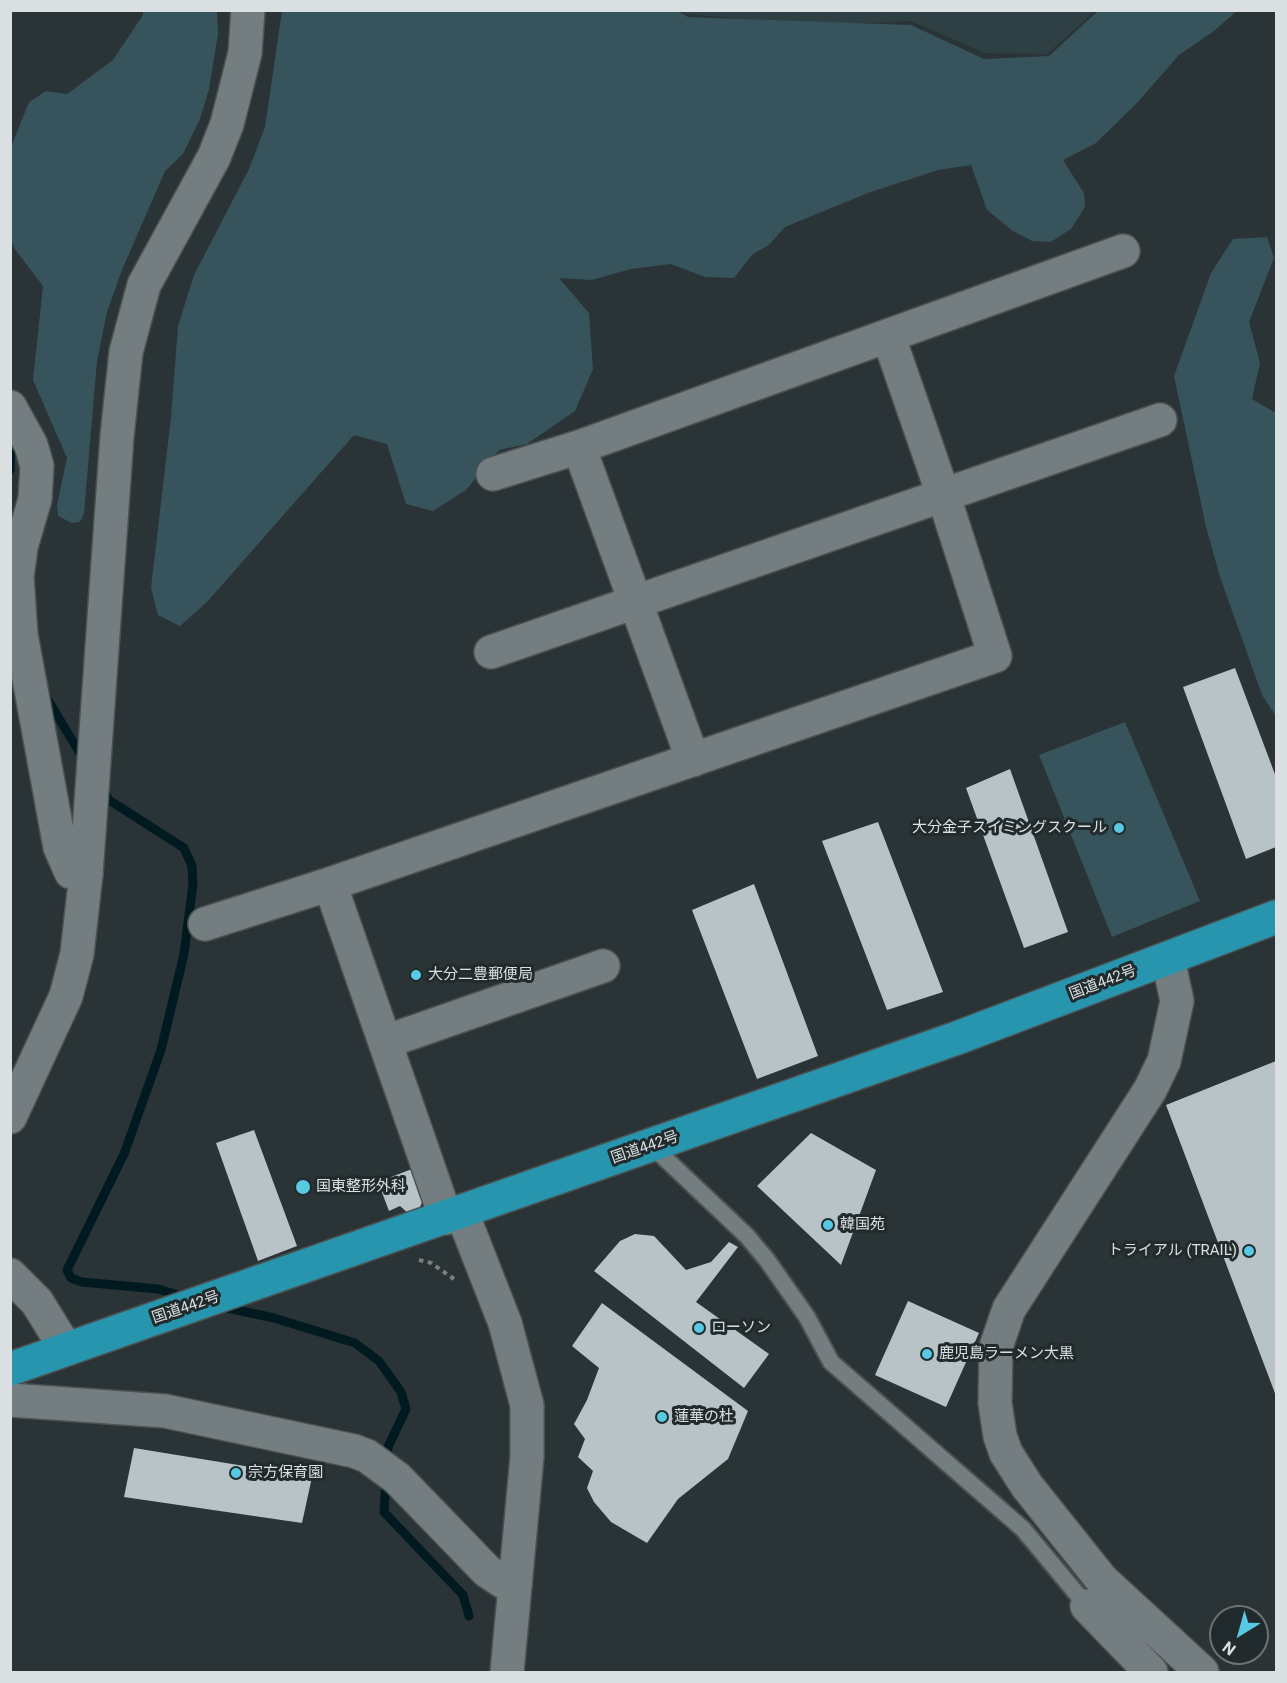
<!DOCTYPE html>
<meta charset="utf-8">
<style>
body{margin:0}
#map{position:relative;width:1287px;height:1683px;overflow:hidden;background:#2a3436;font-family:Roboto,sans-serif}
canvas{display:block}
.frame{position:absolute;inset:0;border:12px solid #dae0e1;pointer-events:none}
.north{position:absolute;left:1209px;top:1605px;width:60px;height:60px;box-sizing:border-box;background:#212a2c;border:2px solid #6b7374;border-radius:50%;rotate:217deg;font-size:16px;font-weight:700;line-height:24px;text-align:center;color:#dae0e1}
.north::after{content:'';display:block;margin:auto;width:21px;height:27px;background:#58c9e3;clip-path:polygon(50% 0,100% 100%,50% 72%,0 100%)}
</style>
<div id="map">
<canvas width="1287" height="1683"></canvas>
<div class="frame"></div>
<div class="north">N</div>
</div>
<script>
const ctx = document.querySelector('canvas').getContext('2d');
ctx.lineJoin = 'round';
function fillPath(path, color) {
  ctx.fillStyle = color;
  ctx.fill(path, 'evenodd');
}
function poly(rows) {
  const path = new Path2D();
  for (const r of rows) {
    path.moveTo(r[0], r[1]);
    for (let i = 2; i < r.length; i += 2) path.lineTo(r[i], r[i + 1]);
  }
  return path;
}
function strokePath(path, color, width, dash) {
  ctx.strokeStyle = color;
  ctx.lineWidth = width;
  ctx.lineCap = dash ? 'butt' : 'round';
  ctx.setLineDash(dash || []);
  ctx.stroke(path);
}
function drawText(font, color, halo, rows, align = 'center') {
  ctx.font = font + ' Roboto,"Noto Sans JP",sans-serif';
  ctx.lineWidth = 6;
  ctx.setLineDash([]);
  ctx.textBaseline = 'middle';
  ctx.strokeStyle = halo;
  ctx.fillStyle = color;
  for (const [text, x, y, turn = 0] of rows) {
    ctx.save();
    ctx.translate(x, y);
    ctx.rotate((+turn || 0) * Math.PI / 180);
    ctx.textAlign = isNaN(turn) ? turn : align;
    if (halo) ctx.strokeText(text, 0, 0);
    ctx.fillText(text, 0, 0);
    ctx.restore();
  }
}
fillPath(poly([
 [680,11,1095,11,1047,54,985,53,911,21,819,25,686,14]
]), '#2f4045');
fillPath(poly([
 [676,10,688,17,911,25,984,59,1049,56,1098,11,1237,11,1214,31,1179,55,1138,102,1096,143,1063,160,1084,193,1085,207,1071,229,1051,242,1032,241,1013,231,987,210,971,165,938,170,868,193,785,227,769,245,753,254,734,278,705,277,671,264,631,269,592,280,559,278,589,313,593,369,575,411,527,444,499,450,466,490,433,511,406,504,387,444,354,435,207,602,180,626,158,615,151,588,171,417,178,326,194,275,249,169,265,127,282,11],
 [143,11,217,11,218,34,209,89,200,119,183,154,165,171,122,270,107,312,97,361,84,513,80,522,72,523,58,516,57,505,67,458,33,380,43,286,14,248,11,240,11,147,29,102,46,91,67,94,113,60,143,15],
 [1267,237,1274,258,1249,322,1260,363,1252,399,1276,413,1276,716,1262,695,1220,577,1206,527,1174,376,1211,273,1233,239],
 [1125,722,1200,901,1112,937,1039,755]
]), '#37535b');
strokePath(poly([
 [10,470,11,434],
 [45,695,84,760],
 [103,790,109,800,184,848,192,866,193,884,184,954,161,1050,124,1154,67,1270,71,1278,82,1282,158,1289,185,1297],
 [218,1306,274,1318,355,1343,379,1361,401,1392,406,1409,388,1447,387,1460],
 [386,1480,384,1512,463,1595,469,1616]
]), '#011a20', 9);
fillPath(poly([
 [1235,668,1276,777,1276,847,1246,859,1183,687],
 [1010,769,1068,932,1024,948,966,788],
 [878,822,943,992,887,1010,822,841],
 [754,884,818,1056,757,1079,692,910],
 [1276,1061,1276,1396,1166,1105],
 [254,1130,297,1246,258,1261,216,1143],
 [811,1133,876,1170,841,1265,757,1186],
 [412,1169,423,1200,420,1207,416,1213,409,1214,400,1206,389,1211,378,1182],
 [635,1234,654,1236,686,1270,711,1262,729,1242,738,1247,696,1302,769,1354,744,1388,594,1271,620,1241],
 [908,1301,979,1333,946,1407,875,1375],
 [602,1303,748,1411,728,1459,678,1499,647,1543,611,1522,594,1502,587,1488,593,1471,578,1457,585,1439,574,1424,587,1400,599,1368,572,1346],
 [134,1448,312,1477,302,1523,124,1497]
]), '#b8c3c7');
const lane = poly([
 [652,1146,747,1236,767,1260,807,1317,831,1362,1023,1529,1087,1606]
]);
const street = poly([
 [10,407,31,445,37,466,35,499,21,547,17,577,21,635,60,847,71,872,86,874],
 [579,447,693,760],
 [493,474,579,447,1123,251],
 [491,652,1160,420],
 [330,884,446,1218],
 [205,924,330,884,995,656,944,497,889,338],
 [385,1042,603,966],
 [10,1275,37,1302,66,1349],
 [10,1400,165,1411,354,1451,367,1456,397,1478,487,1571,502,1581,515,1583],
 [1087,1606,1151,1672]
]);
const secondary = poly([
 [1168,959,1177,1001,1164,1061,1150,1090,1009,1309,996,1347,995,1403,1000,1436,1006,1453,1027,1486,1102,1580,1202,1672],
 [10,1117,66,996,77,954,86,874,117,436,126,352,144,285,214,157,227,124,245,53,248,10],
 [462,1213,505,1323,527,1405,527,1457,507,1672]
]);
const highway = poly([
 [10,1369,957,1038,1276,917]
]);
strokePath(lane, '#4b5254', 20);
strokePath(street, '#4b5254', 36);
strokePath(secondary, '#4b5254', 36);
strokePath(highway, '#4b5254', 36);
strokePath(poly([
 [419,1260,431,1263,454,1279]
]), '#788082', 4, [4.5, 4.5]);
strokePath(lane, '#747e81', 16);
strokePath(street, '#747e81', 33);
strokePath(secondary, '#747e81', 33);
strokePath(highway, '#2795ad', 33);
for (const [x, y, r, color] of [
 [1119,828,6,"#58c9e3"],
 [416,975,6,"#58c9e3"],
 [303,1187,8,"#58c9e3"],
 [828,1225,6,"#58c9e3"],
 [1249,1251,6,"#58c9e3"],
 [699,1328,6,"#58c9e3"],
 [927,1354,6,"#58c9e3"],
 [662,1417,6,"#58c9e3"],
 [236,1473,6,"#58c9e3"]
]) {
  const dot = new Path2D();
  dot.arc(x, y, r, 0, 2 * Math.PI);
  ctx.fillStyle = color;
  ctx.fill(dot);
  strokePath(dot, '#212a2c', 2);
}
drawText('15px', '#dae0e1', '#212a2c', [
 ["大分金子スイミングスクール",1107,828,"right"],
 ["大分二豊郵便局",428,975],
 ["国東整形外科",316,1187],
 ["韓国苑",840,1225],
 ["トライアル (TRAIL)",1237,1251,"right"],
 ["ローソン",711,1328],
 ["鹿児島ラーメン大黒",939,1354],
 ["蓮華の杜",674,1417],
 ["宗方保育園",248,1473]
], 'left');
drawText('15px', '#dae0e1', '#212a2c', [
 ["国道442号",1103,983,-21],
 ["国道442号",645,1148,-19],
 ["国道442号",186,1308,-19]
]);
</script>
